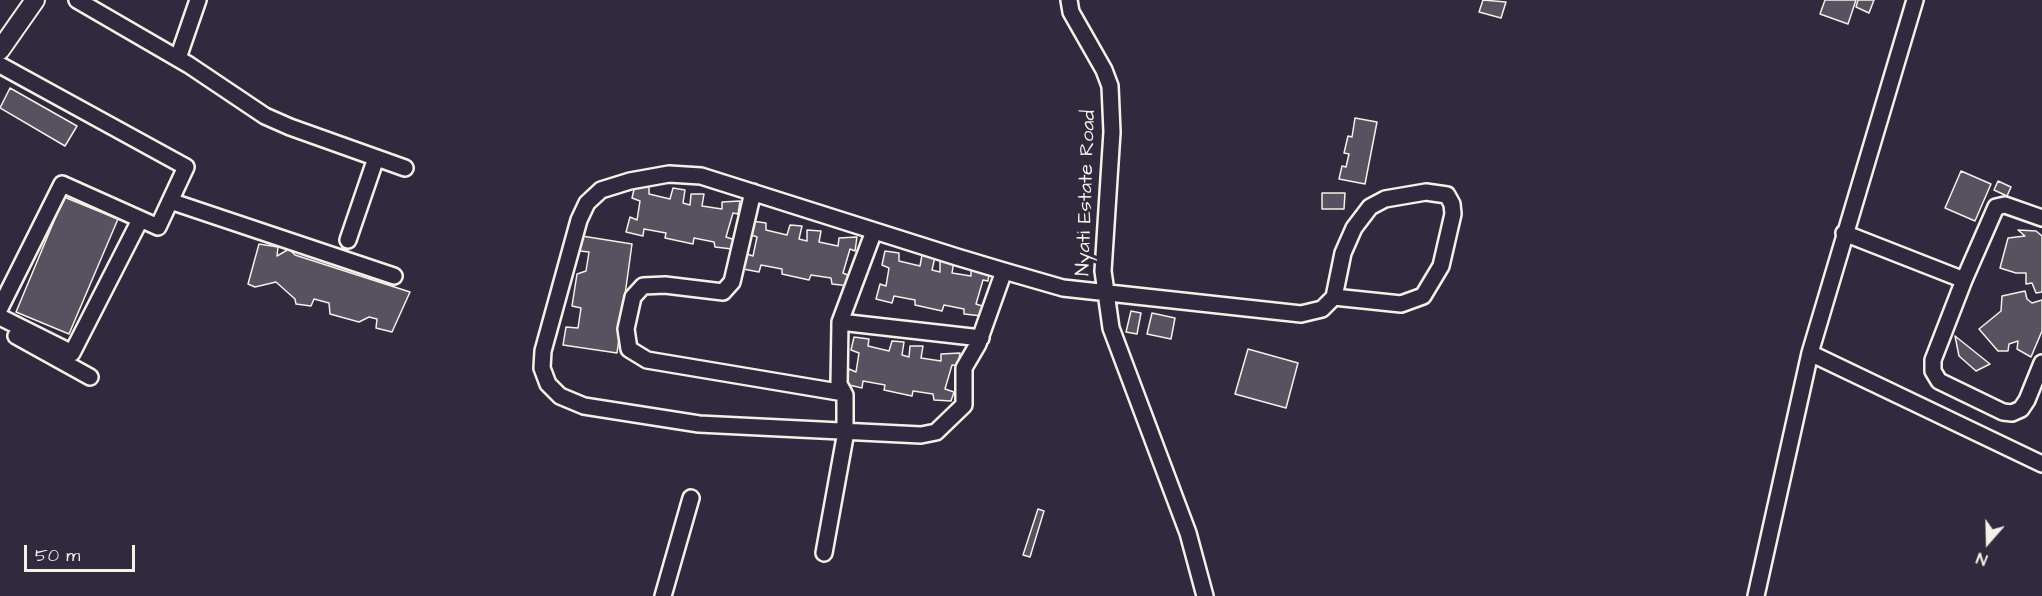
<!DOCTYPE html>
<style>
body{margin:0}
#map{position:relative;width:2042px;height:596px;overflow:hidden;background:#2f2a3d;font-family:"Architects Daughter",sans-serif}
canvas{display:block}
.north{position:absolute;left:1958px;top:512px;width:60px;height:60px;-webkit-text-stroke:4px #2f2a3d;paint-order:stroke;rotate:200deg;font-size:16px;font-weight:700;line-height:24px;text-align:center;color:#f4f1e8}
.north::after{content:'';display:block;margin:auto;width:21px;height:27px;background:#f4f1e8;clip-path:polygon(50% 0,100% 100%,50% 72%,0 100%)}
.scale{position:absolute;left:24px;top:545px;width:111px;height:27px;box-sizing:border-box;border:3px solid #f4f1e8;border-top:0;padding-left:8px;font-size:18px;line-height:21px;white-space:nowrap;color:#f4f1e8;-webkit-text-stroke:4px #2f2a3d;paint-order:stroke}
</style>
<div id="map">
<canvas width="2042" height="596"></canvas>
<div class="north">N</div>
<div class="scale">50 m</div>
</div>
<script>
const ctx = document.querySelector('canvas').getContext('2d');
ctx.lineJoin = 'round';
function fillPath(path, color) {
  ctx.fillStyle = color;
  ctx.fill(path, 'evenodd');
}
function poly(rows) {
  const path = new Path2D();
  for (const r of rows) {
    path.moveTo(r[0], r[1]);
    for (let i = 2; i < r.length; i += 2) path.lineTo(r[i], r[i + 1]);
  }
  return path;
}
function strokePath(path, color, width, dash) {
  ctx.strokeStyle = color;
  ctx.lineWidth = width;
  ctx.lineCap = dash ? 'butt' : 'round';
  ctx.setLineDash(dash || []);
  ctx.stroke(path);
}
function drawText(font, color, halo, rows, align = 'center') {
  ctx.font = font + ' "Architects Daughter",sans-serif';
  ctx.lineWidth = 6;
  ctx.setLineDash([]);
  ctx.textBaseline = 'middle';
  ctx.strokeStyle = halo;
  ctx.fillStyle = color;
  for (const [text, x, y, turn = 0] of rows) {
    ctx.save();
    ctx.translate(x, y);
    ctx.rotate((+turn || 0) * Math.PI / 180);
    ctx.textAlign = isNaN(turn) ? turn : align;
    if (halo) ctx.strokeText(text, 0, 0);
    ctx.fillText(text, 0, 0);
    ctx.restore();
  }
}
const building = poly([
 [1483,0,1506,2,1501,18,1479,12,1483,0],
 [1825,0,1856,0,1848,24,1820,14,1825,0],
 [1858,0,1874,0,1869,13,1856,7,1858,0],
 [10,88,77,126,65,146,0,108,10,88],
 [1355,118,1377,122,1365,184,1339,179,1342,166,1346,167,1349,154,1344,153,1348,136,1352,137,1355,118],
 [1961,171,1991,184,1975,221,1945,208,1961,171],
 [1998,181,2011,187,2007,196,1994,190,1998,181],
 [635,185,649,186,649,194,670,199,673,188,685,190,683,203,690,205,691,194,704,194,702,206,722,209,722,202,740,201,738,214,733,213,726,237,735,240,732,249,715,247,714,242,694,238,693,244,665,238,666,233,644,229,643,236,626,232,630,217,637,220,640,201,632,198,635,185],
 [1322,193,1345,193,1344,209,1322,209,1322,193],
 [64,197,118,219,69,334,16,312,64,197],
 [752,221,766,223,766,230,787,235,790,225,802,226,799,239,807,241,807,230,821,231,819,242,838,246,839,238,857,237,855,251,850,249,843,273,852,277,849,286,832,284,831,278,811,275,809,280,782,274,782,269,761,265,759,272,743,269,747,254,753,256,757,237,749,234,752,221],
 [2018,230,2036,231,2042,236,2042,292,2036,293,2032,283,2026,284,2026,273,2016,273,2000,268,2008,238,2025,236,2018,230],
 [582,236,632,244,617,353,563,345,566,327,578,328,581,308,572,306,577,274,586,271,589,252,580,251,582,236],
 [259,244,278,247,277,256,289,249,295,255,410,292,392,332,376,328,377,319,369,317,359,322,330,314,329,303,314,299,311,306,296,304,295,299,276,282,255,287,248,284,259,244],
 [885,251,899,253,899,261,920,266,922,255,935,257,932,270,940,272,940,261,954,261,952,273,971,276,971,268,990,268,988,281,983,280,976,304,985,307,982,316,964,314,964,309,944,305,942,311,915,305,915,300,894,296,892,303,876,299,880,284,886,286,889,268,882,265,885,251],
 [2025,291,2027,299,2032,303,2042,300,2042,331,2031,357,2017,349,2018,341,2009,344,2008,351,1998,351,1979,329,2001,311,2002,296,2025,291],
 [1131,311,1141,313,1137,334,1126,332,1131,311],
 [1152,313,1175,318,1171,339,1147,334,1152,313],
 [1955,336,1990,364,1976,371,1959,356,1955,336],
 [854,337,869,339,868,346,889,351,892,341,904,342,902,355,909,357,910,346,923,346,921,358,941,361,941,354,960,353,958,366,952,365,945,389,954,392,951,401,934,400,933,394,913,391,912,396,884,390,885,385,863,381,862,388,845,384,849,369,856,372,859,353,851,350,854,337],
 [1248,349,1298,363,1286,408,1235,394,1248,349],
 [1038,509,1044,511,1030,557,1023,555,1038,509]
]);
fillPath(building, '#56525f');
strokePath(building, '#f4f1e8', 1.5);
const minor = poly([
 [77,0,189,65,265,116,290,127,405,168],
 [1069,0,1071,12,1104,70,1110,86,1112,132,1103,271,1111,328,1188,533,1205,596],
 [1915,0,1810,353,2042,464],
 [178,58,198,0],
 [0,65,186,167,158,227,62,184,0,308],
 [753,192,732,282,723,292,665,285,643,286,633,297,626,329,629,349,647,360,844,393],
 [170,201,394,276],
 [2042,218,2005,205,1996,207,1964,280,1933,360,1933,371,1939,381,2003,412,2012,413,2021,409,2027,400,2042,363],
 [1844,233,1964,280],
 [348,240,376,158],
 [1004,271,978,344,964,368,964,405,936,432,921,435,699,424,584,406,560,396,548,384,542,368,543,351,579,220,587,203,601,190,630,181,669,174,701,176,957,257,1004,271,1063,288,1301,314,1322,309,1334,297,1343,253,1354,228,1370,207,1385,199,1426,192,1447,195,1452,204,1453,214,1441,266,1423,296,1401,304,1334,297],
 [0,317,72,353,140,220],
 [840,322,981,338],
 [16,336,90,377],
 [824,553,845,437,845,395,839,384,840,322,874,231],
 [663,596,691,498],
 [1756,596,1810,353]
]);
const major = poly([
 [0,50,35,0]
]);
strokePath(minor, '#f4f1e8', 20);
strokePath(major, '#f4f1e8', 22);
strokePath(minor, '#2f2a3d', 15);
strokePath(major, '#2f2a3d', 18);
drawText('20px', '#f4f1e8', '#2f2a3d', [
 ["Nyati Estate Road",1087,193,-88]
]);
</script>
